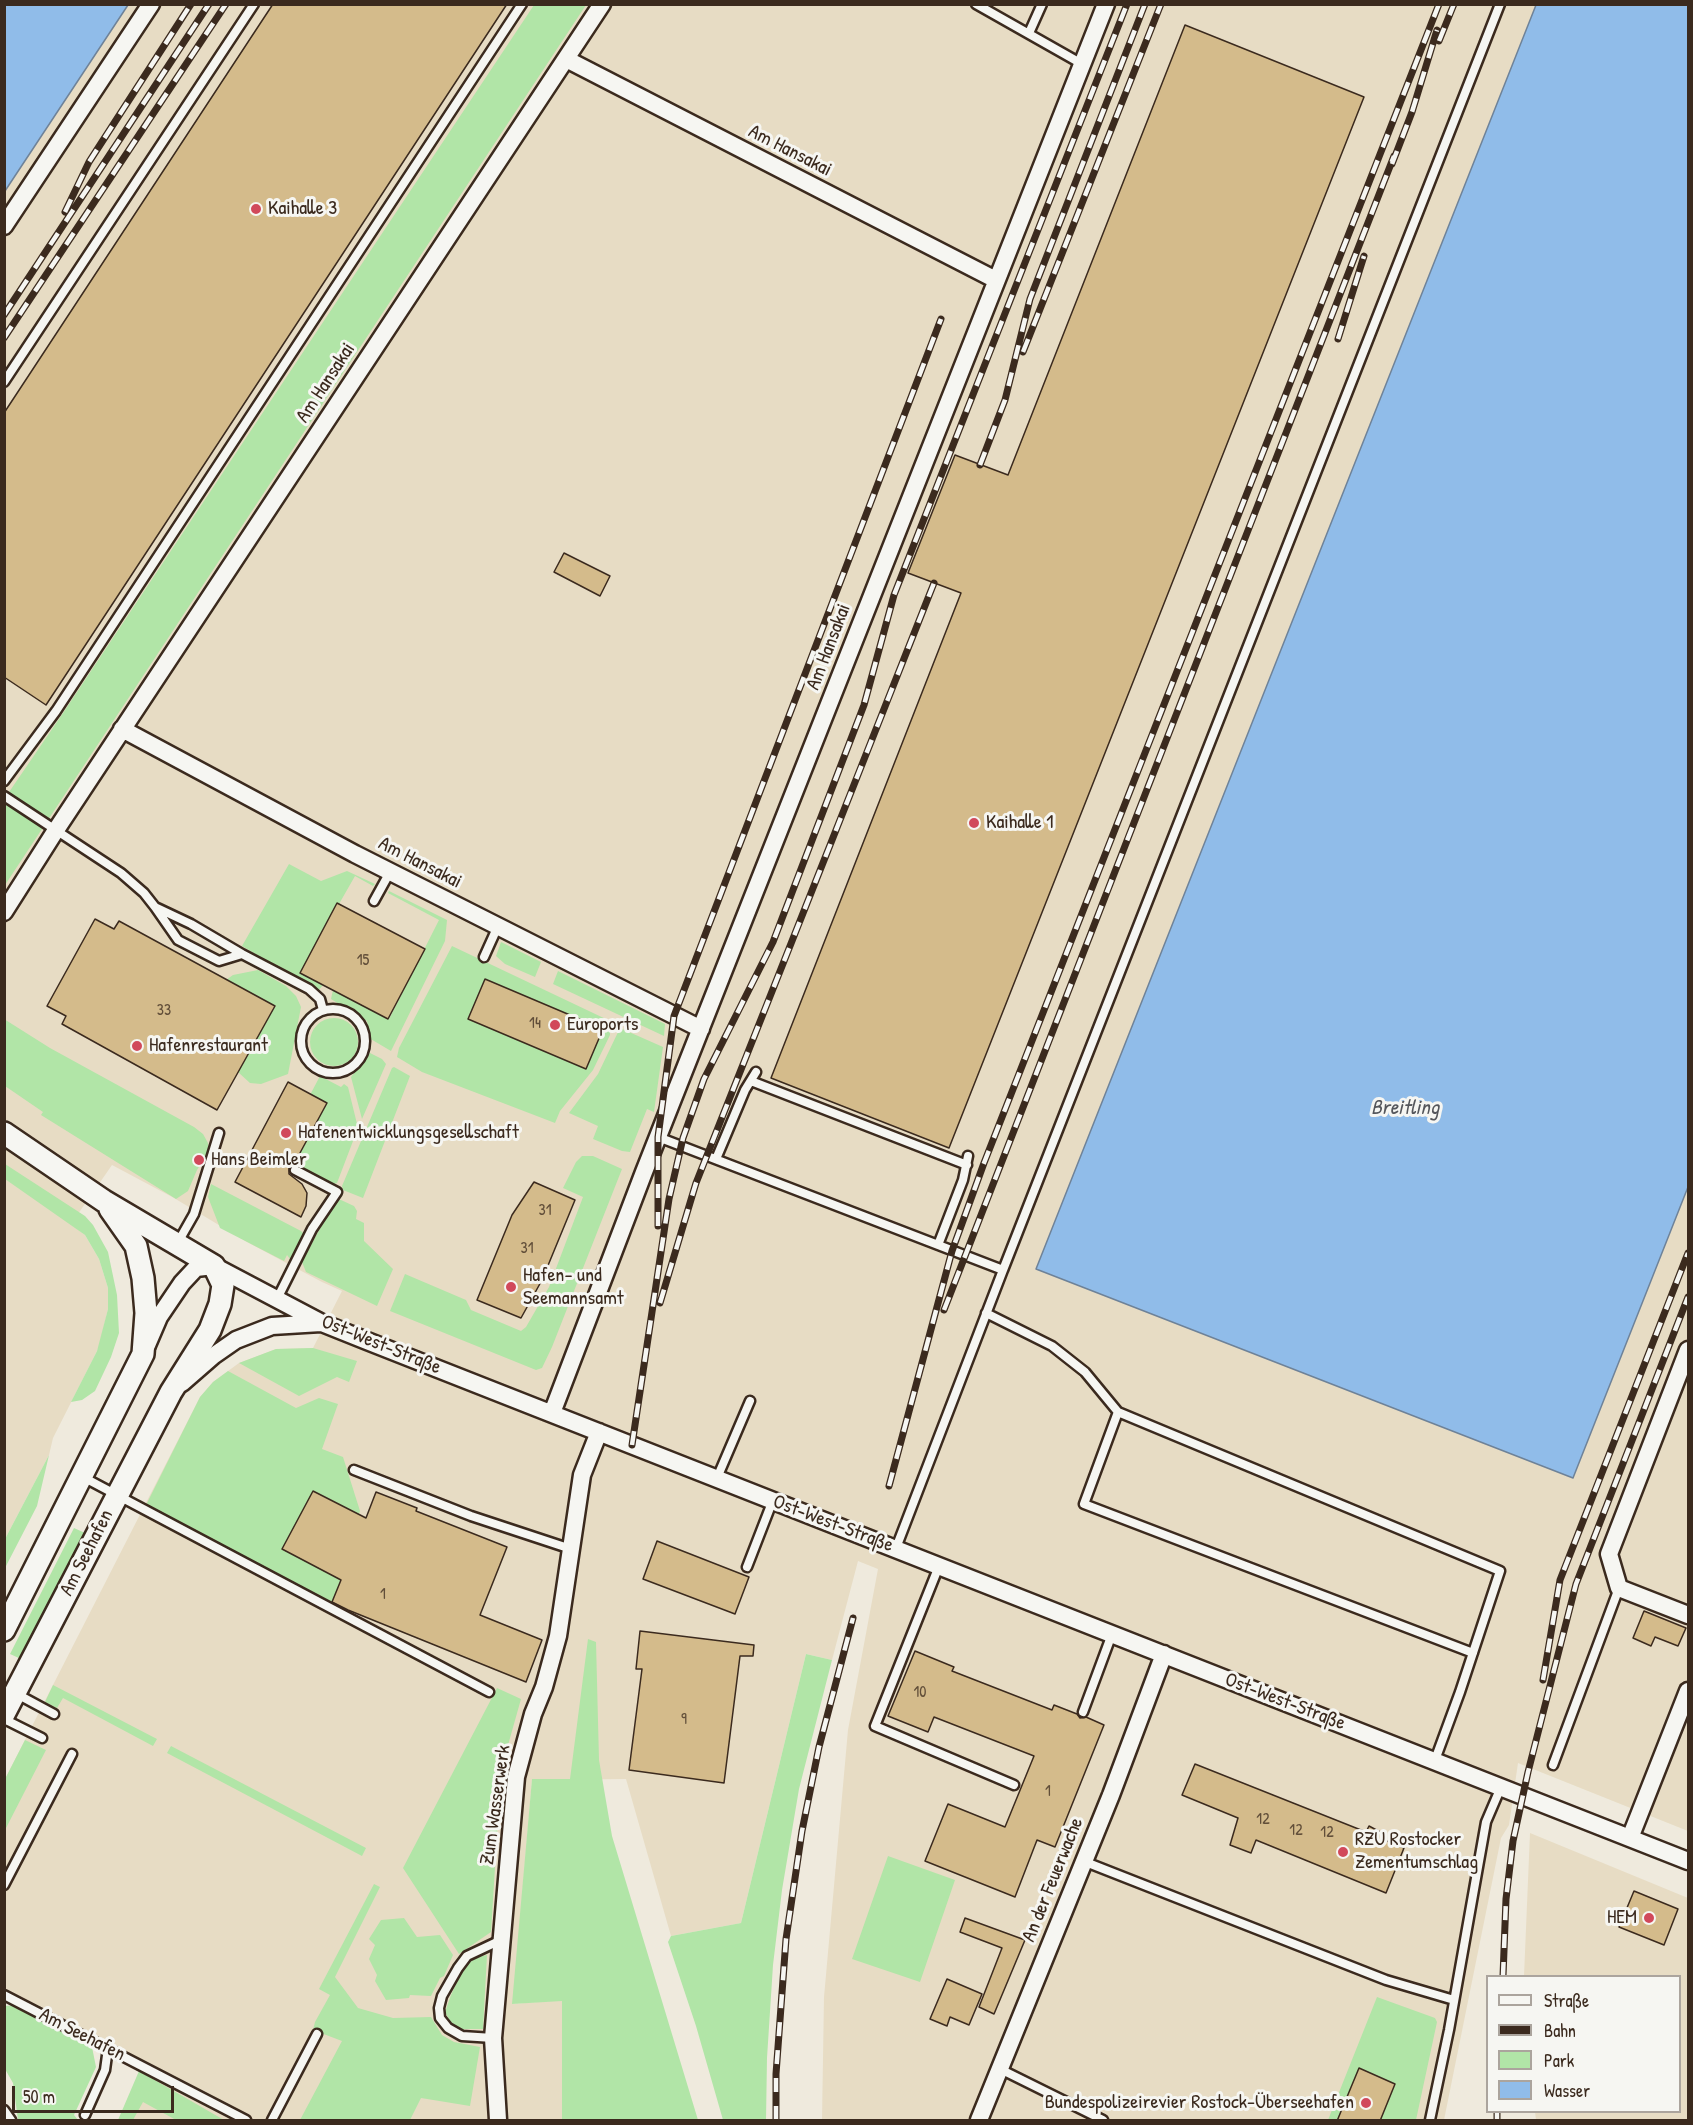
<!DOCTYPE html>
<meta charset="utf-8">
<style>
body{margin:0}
#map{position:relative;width:1693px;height:2125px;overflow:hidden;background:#efeadd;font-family:"Patrick Hand",sans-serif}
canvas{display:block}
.frame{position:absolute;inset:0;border:6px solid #3b2a1e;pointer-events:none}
.legend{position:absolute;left:1486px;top:1975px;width:195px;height:138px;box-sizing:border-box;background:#f6f6f2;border:2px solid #aba49d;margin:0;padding:8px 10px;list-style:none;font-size:18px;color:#3b2a1e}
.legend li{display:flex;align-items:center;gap:12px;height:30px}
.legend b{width:30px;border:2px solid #aba49d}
.scale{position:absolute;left:12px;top:2086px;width:162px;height:27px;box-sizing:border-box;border:3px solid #3b2a1e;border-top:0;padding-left:8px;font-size:18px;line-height:21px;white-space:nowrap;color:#3b2a1e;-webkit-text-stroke:4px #f6f6f2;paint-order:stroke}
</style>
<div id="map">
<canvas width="1693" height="2125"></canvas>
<div class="frame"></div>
<ul class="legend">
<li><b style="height:8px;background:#f6f6f2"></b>Straße</li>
<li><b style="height:8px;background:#3b2a1e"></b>Bahn</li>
<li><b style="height:16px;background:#b1e5a7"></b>Park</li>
<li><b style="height:16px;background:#90bce9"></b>Wasser</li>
</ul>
<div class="scale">50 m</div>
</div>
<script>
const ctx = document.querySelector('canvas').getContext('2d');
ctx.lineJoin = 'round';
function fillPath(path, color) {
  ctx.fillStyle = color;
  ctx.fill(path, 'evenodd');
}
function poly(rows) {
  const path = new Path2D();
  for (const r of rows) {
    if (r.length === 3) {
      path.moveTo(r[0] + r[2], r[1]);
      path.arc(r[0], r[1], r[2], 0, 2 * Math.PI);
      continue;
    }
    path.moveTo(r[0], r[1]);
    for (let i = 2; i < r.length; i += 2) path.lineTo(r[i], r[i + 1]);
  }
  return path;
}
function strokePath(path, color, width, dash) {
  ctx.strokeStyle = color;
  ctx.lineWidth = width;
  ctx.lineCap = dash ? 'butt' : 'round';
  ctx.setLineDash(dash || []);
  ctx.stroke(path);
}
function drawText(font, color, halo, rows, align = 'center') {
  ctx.font = font + ' "Patrick Hand",sans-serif';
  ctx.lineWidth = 6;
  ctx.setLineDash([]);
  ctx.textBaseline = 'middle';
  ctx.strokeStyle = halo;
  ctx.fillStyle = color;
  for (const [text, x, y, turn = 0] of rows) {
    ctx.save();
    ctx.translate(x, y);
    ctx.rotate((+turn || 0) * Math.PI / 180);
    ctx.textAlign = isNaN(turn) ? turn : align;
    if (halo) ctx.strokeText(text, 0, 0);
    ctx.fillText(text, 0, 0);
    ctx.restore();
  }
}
fillPath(poly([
 [128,5,1536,5,1036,1269,1573,1478,1688,1187,1688,1831,1518,1763,1509,1825,1501,1838,1444,2120,822,2120,824,1997,848,1730,878,1569,858,1561,832,1660,806,1654,741,1923,671,1936,626,1779,532,1780,513,2004,562,2000,562,2120,126,2120,153,2072,5,1995,5,1779,200,1397,213,1382,239,1363,276,1349,313,1348,342,1291,322,1282,247,1242,174,1198,112,1165,71,1224,85,1235,99,1259,108,1288,108,1309,101,1339,97,1351,53,1438,49,1455,5,1539,5,191],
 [1530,1833,1688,1898,1688,2120,1536,2120,1535,2112,1680,2112,1680,1976,1524,1976]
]), '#e7dcc4');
fillPath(poly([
 [534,5,586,5,5,885,5,798,61,716],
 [289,864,321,881,347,871,375,884,373,886,355,876,339,904,337,903,300,973,323,985,318,991,242,946],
 [389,891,447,920,445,941,391,1051,369,1038,367,1021,331,999,333,990,389,1019,439,920,388,893],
 [501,942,541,962,535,977,505,964,496,956],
 [452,946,610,1021,610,1035,593,1070,560,1111,555,1123,422,1072,397,1057,399,1048],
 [258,970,286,986,296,996,301,1007,288,1074,261,1084,250,1083,238,1072,274,1006,226,980,233,975],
 [558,971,665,1024,664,1036,553,984],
 [334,1042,24],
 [4,1019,50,1048,194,1127,203,1134,208,1143,209,1151,197,1170,188,1191,176,1199,41,1115,43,1112,5,1086],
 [620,1028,663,1047,654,1112,647,1109,630,1152,622,1151,593,1139,598,1126,569,1113,598,1074],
 [370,1053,382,1059,386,1064,362,1119,351,1077],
 [394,1067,410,1076,363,1198,343,1190,342,1186,392,1068],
 [320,1076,341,1087,344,1084,348,1087,358,1128,337,1183,333,1184,295,1163,327,1103,310,1095],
 [582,1156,593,1156,622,1169,552,1347,542,1368,536,1370,390,1311,405,1274,466,1300,471,1310,521,1331,526,1327,549,1287,583,1197,563,1188,576,1162],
 [5,1164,85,1216,93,1225,108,1252,117,1295,119,1333,111,1357,95,1391,82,1400,71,1402,97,1351,108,1309,108,1288,99,1259,85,1235,5,1179],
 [211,1184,301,1231,304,1234,293,1257,290,1259,287,1255,284,1261,220,1228,208,1197],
 [335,1200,341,1200,354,1206,357,1211,356,1219,364,1223,364,1241,393,1269,377,1306,306,1272,302,1262],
 [313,1348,357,1361,349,1382,337,1377,299,1396,239,1363,276,1349],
 [228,1371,296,1408,319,1398,338,1404,322,1449,343,1457,360,1511,341,1561,346,1566,332,1604,146,1505,200,1397,213,1382],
 [49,1455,37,1506,5,1568,5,1539],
 [74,1528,85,1533,21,1659,10,1654],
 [588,1639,596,1642,599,1760,612,1836,698,2120,562,2120,562,2001,512,2004,532,1779,570,1779],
 [806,1654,832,1660,799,1789,782,1890,773,1965,767,2058,766,2120,723,2120,696,2026,668,1942,671,1936,741,1923],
 [53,1685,157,1739,153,1746,63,1698,57,1708,45,1702],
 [497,1688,521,1699,501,1770,491,1932,459,1954,403,1868],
 [25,1740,46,1750,5,1830,5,1779],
 [171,1746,366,1848,362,1856,167,1753],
 [888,1856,955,1880,920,1982,852,1959],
 [374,1884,380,1887,335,1977,358,2008,393,2018,431,2017,442,2035,454,2042,480,2047,470,2106,421,2098,410,2120,300,2120,342,2041,313,2030,315,2022,330,1995,319,1989],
 [404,1918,417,1937,440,1935,453,1955,444,1976,440,1978,431,1996,410,1995,409,1998,386,2000,375,1981,377,1975,369,1959,375,1945,369,1939,381,1920],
 [487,1955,483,2029,459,2029,450,2021,445,2012,451,1995,465,1965,478,1957],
 [1377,1997,1435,2018,1437,2022,1416,2120,1328,2120],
 [20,2005,91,2042,96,2067,74,2115,78,2120,18,2120,13,2083,5,2069,4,2006],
 [139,2071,224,2120,176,2120,143,2102,133,2120,118,2120]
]), '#b1e5a7');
const water = poly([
 [5,4,128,5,5,191,4,5,5,4],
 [1536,5,1688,5,1688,1187,1573,1478,1036,1269,1536,5]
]);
fillPath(water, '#90bce9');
strokePath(water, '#6e8298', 1.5);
const building = poly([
 [273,4,507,4,46,705,4,677,4,413,273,4],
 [1185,25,1364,97,949,1148,771,1078,961,593,908,573,955,455,1008,475,1185,25],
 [564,553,610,576,600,596,554,572,564,553],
 [337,903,425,949,388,1019,300,973,337,903],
 [95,919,114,929,119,921,275,1006,217,1110,62,1024,66,1016,47,1006,95,919],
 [485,979,603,1029,586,1069,468,1019,485,979],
 [288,1082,327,1103,294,1164,289,1168,289,1174,302,1184,307,1193,306,1206,301,1217,235,1182,288,1082],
 [534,1182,575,1200,542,1280,521,1318,477,1300,512,1215,534,1182],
 [313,1491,366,1518,376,1492,417,1508,416,1511,507,1547,480,1615,542,1640,526,1682,348,1610,332,1602,341,1580,282,1549,313,1491],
 [657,1541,749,1577,735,1614,643,1579,657,1541],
 [1644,1611,1686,1628,1678,1646,1655,1637,1651,1646,1633,1638,1644,1611],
 [640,1631,754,1645,753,1656,740,1656,724,1783,629,1770,642,1669,636,1669,640,1631],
 [915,1651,954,1667,952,1671,1052,1710,1054,1705,1077,1714,1080,1718,1086,1717,1104,1725,1055,1847,1037,1840,1015,1897,925,1861,948,1804,1005,1827,1034,1756,934,1717,928,1732,888,1716,915,1651],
 [1195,1764,1366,1832,1369,1826,1384,1834,1382,1839,1404,1848,1386,1893,1256,1840,1251,1853,1230,1845,1238,1818,1182,1795,1195,1764],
 [1634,1891,1678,1909,1664,1945,1619,1927,1634,1891],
 [965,1918,1025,1940,994,2014,979,2007,1002,1948,960,1932,965,1918],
 [947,1979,982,1994,969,2025,950,2017,947,2026,930,2019,947,1979],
 [1359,2068,1395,2084,1380,2121,1337,2121,1359,2068]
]);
fillPath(building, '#d4bb8b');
strokePath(building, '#3b2a1e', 1.5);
const service = poly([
 [976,4,1082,64],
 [1029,33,1042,4],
 [4,382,254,4],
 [4,781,56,711,522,4],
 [4,796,121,873,144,893,155,907,191,924,242,954,309,989,320,999,323,1010],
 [374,901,390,872],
 [155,907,178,940,219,961,242,954],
 [484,957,498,926],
 [333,1041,32],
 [751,1081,967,1165],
 [658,1137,1003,1270,1500,4],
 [716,1159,745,1090,756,1072],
 [177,1244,194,1214,219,1133],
 [938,1245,963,1180,968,1156],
 [277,1299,312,1229,337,1192,295,1170],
 [986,1313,1052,1346,1085,1372,1118,1412,1500,1571,1460,1692,1435,1760],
 [1118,1412,1084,1504,1473,1653],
 [354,1470,471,1516,571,1549],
 [81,1476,489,1692],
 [717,1478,750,1401],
 [896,1548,1003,1270],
 [939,1566,875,1726,1014,1785],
 [747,1567,773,1500],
 [15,1693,54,1714],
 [1083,1712,1112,1634],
 [4,1719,42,1738],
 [1553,1765,1619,1588],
 [1083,1861,1386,1980,1454,2000],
 [4,1885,72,1754],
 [4,1995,246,2120],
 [493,2038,462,2036,448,2028,440,2018,439,2008,442,1996,458,1968,467,1956,501,1940],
 [1000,2069,1103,2120],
 [4,2110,11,2120],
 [85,2115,105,2070,108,2048],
 [272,2120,317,2034],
 [1430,2120,1449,2030,1486,1822,1501,1787]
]);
const minor = poly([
 [566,59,996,280],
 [4,226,151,4],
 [122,729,355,854,701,1029],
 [4,912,56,830,602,4],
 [147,1345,159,1317,182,1283,196,1268,214,1266,322,1323,367,1341,1688,1861],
 [1688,1350,1609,1554,1619,1588,1688,1615],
 [182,1383,213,1356,236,1340,272,1326,321,1323],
 [552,1413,644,1172,1106,4],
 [1630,1838,1688,1691],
 [498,2120,493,2038,516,1777,533,1714,544,1687,558,1636,582,1475,599,1432],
 [979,2120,1111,1795,1164,1654]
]);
const tertiary = poly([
 [4,1133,104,1201,214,1266,223,1285,220,1304,210,1330,171,1392,4,1714],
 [4,1630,143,1354,146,1313,143,1278,136,1246,110,1209]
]);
strokePath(service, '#3b2a1e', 13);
strokePath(minor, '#3b2a1e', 21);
strokePath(tertiary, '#3b2a1e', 26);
strokePath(service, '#f6f6f2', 8);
strokePath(minor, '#f6f6f2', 16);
strokePath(tertiary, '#f6f6f2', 21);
const rail = poly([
 [1439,41,1454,4],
 [1392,164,1412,112,1437,30],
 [65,212,89,162,191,4],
 [4,315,209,4],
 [4,338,226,4],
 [1338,339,1364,256],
 [1023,352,1161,4],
 [980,465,1005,400,1030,299,1145,4],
 [658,1226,658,1137,674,1016,941,319],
 [660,1303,696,1183,934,583],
 [944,1310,1394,156],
 [632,1445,669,1199,683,1138,704,1079,773,942,864,705,894,595,1127,4],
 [889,1486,952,1251,984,1163,1439,4],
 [1543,1680,1560,1580,1688,1253],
 [1503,1976,1506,1899,1513,1841,1528,1772,1576,1584,1688,1297],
 [776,2120,776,2074,786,1939,802,1831,819,1747,853,1618],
 [1497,2120,1497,2112]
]);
strokePath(rail, '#3b2a1e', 7);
strokePath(rail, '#f6f6f2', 4.5, [14]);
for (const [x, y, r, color] of [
 [256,209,6,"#d1495b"],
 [974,823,6,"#d1495b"],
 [555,1025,6,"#d1495b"],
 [137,1046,6,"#d1495b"],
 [286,1133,6,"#d1495b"],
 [199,1160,6,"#d1495b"],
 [511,1287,6,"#d1495b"],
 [1343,1852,6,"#d1495b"],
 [1649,1918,6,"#d1495b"],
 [1366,2103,6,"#d1495b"]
]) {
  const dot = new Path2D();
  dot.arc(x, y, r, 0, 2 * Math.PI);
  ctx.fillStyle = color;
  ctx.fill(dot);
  strokePath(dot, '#f6f6f2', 2);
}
drawText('16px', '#614e39', null, [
 ["15",363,961],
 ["33",164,1011],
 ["14",535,1024],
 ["31",545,1211],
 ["31",527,1249],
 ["1",383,1595],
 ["10",920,1693],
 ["9",684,1720],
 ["1",1048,1792],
 ["12",1263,1820],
 ["12",1296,1831],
 ["12",1327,1833]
]);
drawText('20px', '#3b2a1e', '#f6f6f2', [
 ["Am Hansakai",790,151,27],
 ["Am Hansakai",326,383,-57],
 ["Am Hansakai",829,647,-69],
 ["Am Hansakai",420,863,27],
 ["Ost-West-Straße",381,1345,22],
 ["Ost-West-Straße",833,1524,21],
 ["Am Seehafen",87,1553,-63],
 ["Ost-West-Straße",1285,1702,21],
 ["Zum Wasserwerk",496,1805,-82],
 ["An der Feuerwache",1053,1880,-68],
 ["Am Seehafen",82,2035,27]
]);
drawText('20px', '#3b2a1e', '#f6f6f2', [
 ["Kaihalle 3",268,209],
 ["Kaihalle 1",986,823],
 ["Euroports",567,1025],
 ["Hafenrestaurant",149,1046],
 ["Hafenentwicklungsgesellschaft",298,1133],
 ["Hans Beimler",211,1160],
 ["Hafen- und",523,1276],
 ["Seemannsamt",523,1299],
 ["RZU Rostocker",1355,1840],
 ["Zementumschlag",1355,1863],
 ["HEM",1637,1918,"right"],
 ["Bundespolizeirevier Rostock-Überseehafen",1354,2103,"right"]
], 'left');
drawText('italic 21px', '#54565b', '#f6f6f2', [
 ["Breitling",1405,1108]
]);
</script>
